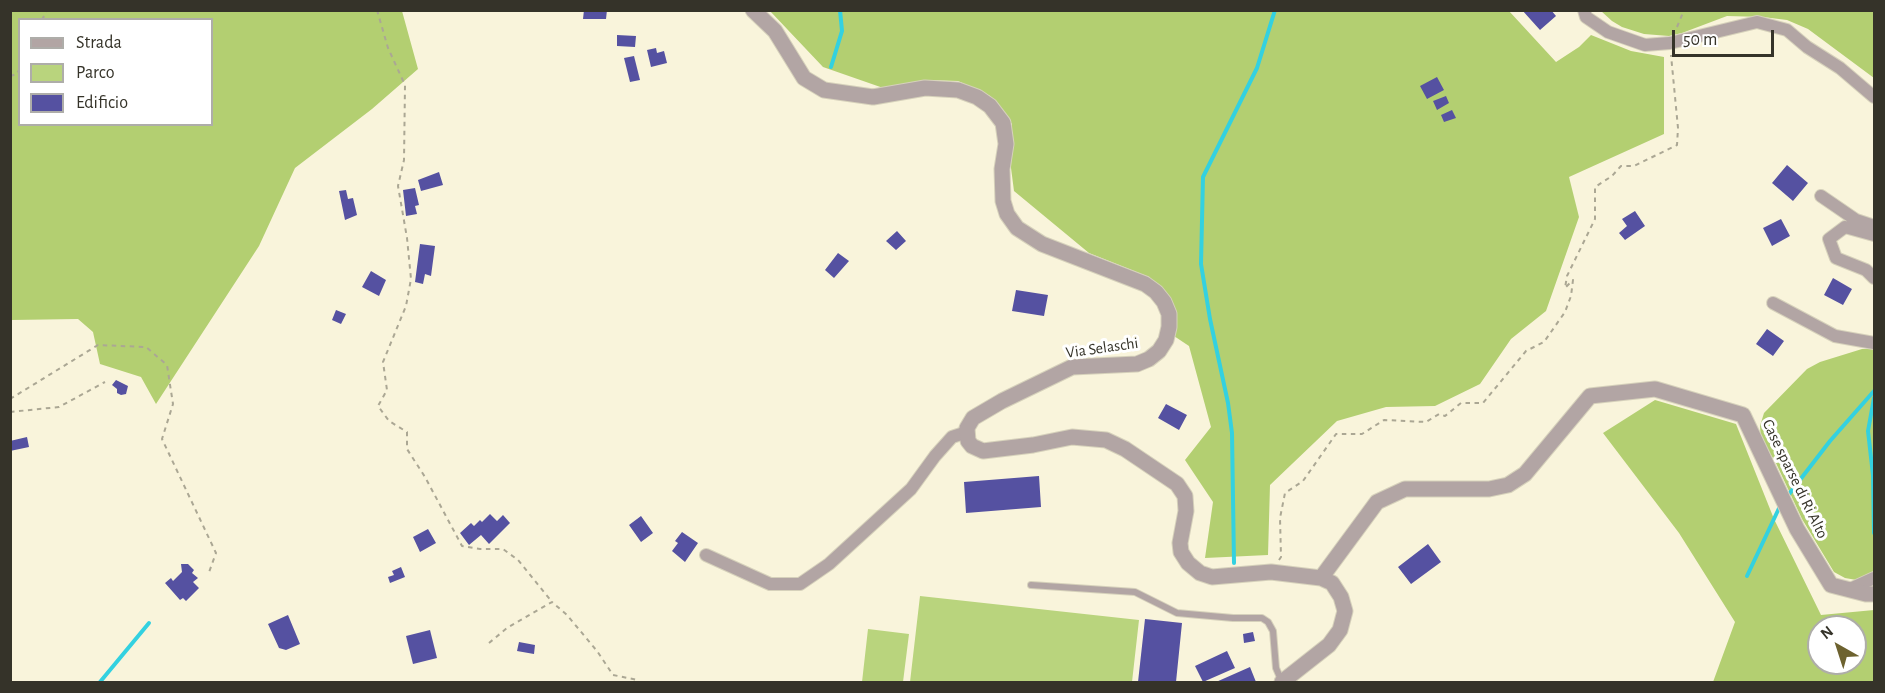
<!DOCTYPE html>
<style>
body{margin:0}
#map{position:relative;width:1885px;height:693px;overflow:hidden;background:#f9f4db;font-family:"Alegreya Sans",sans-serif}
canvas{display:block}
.frame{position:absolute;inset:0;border:12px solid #353329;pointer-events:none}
.legend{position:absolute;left:18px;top:18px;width:195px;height:108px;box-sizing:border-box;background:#fff;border:2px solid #aeada9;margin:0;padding:8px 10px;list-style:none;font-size:18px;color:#353329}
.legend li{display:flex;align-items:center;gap:12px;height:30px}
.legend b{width:30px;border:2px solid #aeada9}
.north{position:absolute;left:1807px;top:615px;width:60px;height:60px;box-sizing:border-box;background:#fff;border:2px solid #aeada9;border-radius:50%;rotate:321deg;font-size:16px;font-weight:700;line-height:24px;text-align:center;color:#353329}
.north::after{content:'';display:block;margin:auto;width:21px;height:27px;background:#6d622f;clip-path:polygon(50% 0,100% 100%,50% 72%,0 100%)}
.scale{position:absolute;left:1672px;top:30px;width:102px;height:27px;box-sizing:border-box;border:3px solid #353329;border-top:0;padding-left:8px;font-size:18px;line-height:21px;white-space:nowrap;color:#353329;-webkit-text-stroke:4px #fff;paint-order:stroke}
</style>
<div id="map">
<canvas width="1885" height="693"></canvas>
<div class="frame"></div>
<ul class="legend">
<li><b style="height:8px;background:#b2a5a4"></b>Strada</li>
<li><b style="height:16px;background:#b9d47d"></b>Parco</li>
<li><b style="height:16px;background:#5551a1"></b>Edificio</li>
</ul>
<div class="north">N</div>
<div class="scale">50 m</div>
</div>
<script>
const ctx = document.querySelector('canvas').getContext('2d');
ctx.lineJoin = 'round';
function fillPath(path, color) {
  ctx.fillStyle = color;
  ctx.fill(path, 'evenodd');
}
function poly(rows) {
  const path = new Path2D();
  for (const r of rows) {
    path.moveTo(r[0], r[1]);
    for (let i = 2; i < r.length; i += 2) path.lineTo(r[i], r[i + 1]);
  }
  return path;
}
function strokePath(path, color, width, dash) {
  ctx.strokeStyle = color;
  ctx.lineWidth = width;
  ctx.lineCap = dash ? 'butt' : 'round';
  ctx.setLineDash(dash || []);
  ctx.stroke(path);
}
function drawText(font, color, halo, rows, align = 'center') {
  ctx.font = font + ' "Alegreya Sans",sans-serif';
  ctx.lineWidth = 6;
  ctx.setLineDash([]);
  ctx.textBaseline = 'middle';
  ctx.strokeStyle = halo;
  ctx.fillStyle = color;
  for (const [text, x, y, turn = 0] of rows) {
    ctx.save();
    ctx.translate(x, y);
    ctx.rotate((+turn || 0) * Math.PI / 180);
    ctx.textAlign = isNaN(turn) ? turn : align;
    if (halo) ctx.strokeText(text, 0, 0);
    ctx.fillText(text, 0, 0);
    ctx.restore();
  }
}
fillPath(poly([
 [920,596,1139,620,1132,682,910,682],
 [868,629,909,634,903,682,862,682]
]), '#b9d47d');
fillPath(poly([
 [10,11,402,11,418,69,372,109,295,168,259,246,156,404,141,377,100,364,93,332,78,319,11,320],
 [20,20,212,20,212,124,20,124],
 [770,11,1509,11,1556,62,1579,47,1591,35,1631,51,1664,57,1664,134,1569,177,1579,217,1546,311,1511,339,1480,384,1435,406,1386,407,1337,421,1270,485,1268,555,1205,558,1213,502,1185,460,1211,427,1189,346,1174,336,1166,295,1149,277,1089,253,1014,191,1011,168,1012,124,990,96,958,81,927,80,889,90,823,67],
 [1601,11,1874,11,1874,78,1808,29,1787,20,1763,17,1727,16,1682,33,1669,36,1644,34,1622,27,1612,21],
 [1862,349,1874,349,1874,583,1845,578,1834,572,1802,519,1775,461,1761,440,1760,426,1764,413,1807,369,1820,362],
 [1655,400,1736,424,1774,519,1821,615,1874,610,1874,682,1713,682,1735,622,1679,533,1603,433],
 [1819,627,1855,627,1855,663,1819,663]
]), '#b3cf71');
strokePath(poly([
 [831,67,842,31,840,10],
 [1874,398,1868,431,1873,475,1874,533],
 [1786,498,1830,441,1874,391],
 [1234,563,1232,433,1228,403,1210,319,1201,264,1203,177,1257,68,1275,10],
 [1747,576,1781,504],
 [100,682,149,623]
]), '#33d1e0', 4);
fillPath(poly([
 [584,10,607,10,606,19,583,19],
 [1522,10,1551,10,1556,16,1540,30],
 [617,35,636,36,635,47,617,46],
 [656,48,657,53,664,51,667,63,651,67,647,50],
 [634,56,640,80,630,82,624,58],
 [1437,77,1444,90,1427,99,1420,86],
 [1446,96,1449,103,1437,110,1433,101],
 [1452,110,1456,118,1444,122,1441,115],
 [1787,165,1808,183,1793,201,1772,183],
 [439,172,443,185,421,191,418,180],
 [415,188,419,205,415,206,417,214,406,216,403,190],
 [346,190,348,199,353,198,357,215,345,220,339,191],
 [1635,211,1645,226,1625,240,1619,233,1627,226,1622,219],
 [1781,219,1790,236,1772,246,1763,228],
 [897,231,906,241,896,250,886,241],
 [420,244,435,246,431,276,425,274,423,284,415,282],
 [838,253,849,261,834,278,825,270],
 [371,271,386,280,379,296,362,287],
 [1833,278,1852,289,1843,305,1824,295],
 [1016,290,1048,295,1044,316,1012,311],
 [336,310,346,314,341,324,332,320],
 [1767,329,1784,341,1773,356,1756,344],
 [116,380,128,386,126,394,121,395,117,393,117,389,112,385],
 [1166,404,1187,415,1179,430,1158,418],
 [27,437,29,447,10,451,10,441],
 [1039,476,1041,507,966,513,964,482],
 [490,514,497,521,503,515,510,523,489,544,481,535,469,545,460,533,471,523,474,526,480,520,482,522],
 [641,516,653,533,641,542,629,525],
 [428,529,436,543,420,552,413,537],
 [682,532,698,543,685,562,672,551,678,543,675,541],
 [1428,544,1441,562,1411,584,1398,567],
 [181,564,188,564,194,570,192,573,198,578,193,582,199,588,186,601,183,598,180,600,165,583,171,578,173,581,182,572],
 [401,567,405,577,390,583,388,577,394,575,392,571],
 [288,615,300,644,286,650,279,648,268,624],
 [1145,619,1182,623,1176,682,1138,682],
 [430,630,437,658,413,664,406,636],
 [1253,632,1255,641,1244,643,1243,634],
 [519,642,535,645,534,654,517,651],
 [1227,651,1235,668,1203,682,1195,666],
 [1250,667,1256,682,1216,682]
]), '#5551a1');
const service = poly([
 [1031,585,1135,592,1177,613,1233,618,1262,618,1268,622,1273,631,1276,668,1282,682]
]);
const minor = poly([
 [1584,10,1586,17,1608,32,1645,45,1670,43,1757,22,1787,30,1807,47,1840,68,1874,97],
 [1821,196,1856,220,1874,226],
 [1874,235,1845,227,1829,239,1836,258,1866,270,1874,278],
 [1773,303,1835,336,1874,343],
 [706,555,770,584,800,584,829,564,911,489,935,456,952,437,967,432],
 [1848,590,1874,578]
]);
const tertiary = poly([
 [753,10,775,31,804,78,824,90,873,97,925,88,958,90,977,97,990,106,1003,123,1006,144,1002,169,1003,201,1007,214,1017,228,1042,244,1145,284,1156,292,1164,302,1169,314,1169,327,1166,340,1159,351,1149,359,1137,364,1072,367,1002,401,973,418,967,428,968,441,972,446,983,451,1033,445,1072,437,1106,440,1125,449,1177,484,1185,496,1186,511,1180,543,1181,552,1188,563,1200,573,1212,577,1271,572,1321,578,1332,583,1341,597,1345,611,1340,630,1329,645,1282,682],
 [1321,578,1377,502,1405,489,1489,489,1508,485,1525,474,1590,396,1655,389,1743,415,1797,529,1831,585,1866,594,1874,594]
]);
strokePath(service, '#d6d1bb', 8);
strokePath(minor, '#d6d1bb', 14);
strokePath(tertiary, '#d6d1bb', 17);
strokePath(poly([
 [377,10,388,48,405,85,404,160,398,186,407,238,411,279,406,306,383,362,387,390,378,406,389,421,407,432,407,449,425,477,462,546,480,549,503,549,518,560,552,602],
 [42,20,47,10],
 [1677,27,1684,10],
 [10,76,17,74,20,68],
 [10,399,98,345,146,347,167,365,173,404,162,439,216,553,208,575],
 [10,412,59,407,105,382],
 [1279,560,1281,557,1280,518,1285,493,1303,481,1336,434,1362,434,1384,420,1426,422,1439,414,1445,416,1461,403,1483,403,1526,351,1544,342,1565,312,1571,296,1573,280,1565,288,1567,276,1595,219,1595,187,1612,176,1621,166,1634,166,1677,145,1678,128,1671,55],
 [489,643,507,628,552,602,567,615,597,651,613,675,638,680,639,682]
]), '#aba794', 2, [4.5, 4.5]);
strokePath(service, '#b2a5a4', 6);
strokePath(minor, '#b2a5a4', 12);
strokePath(tertiary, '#b2a5a4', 15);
drawText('16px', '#353329', '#fff', [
 ["Via Selaschi",1102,348,-8],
 ["Case sparse di Ri Alto",1795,479,64]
]);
</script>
